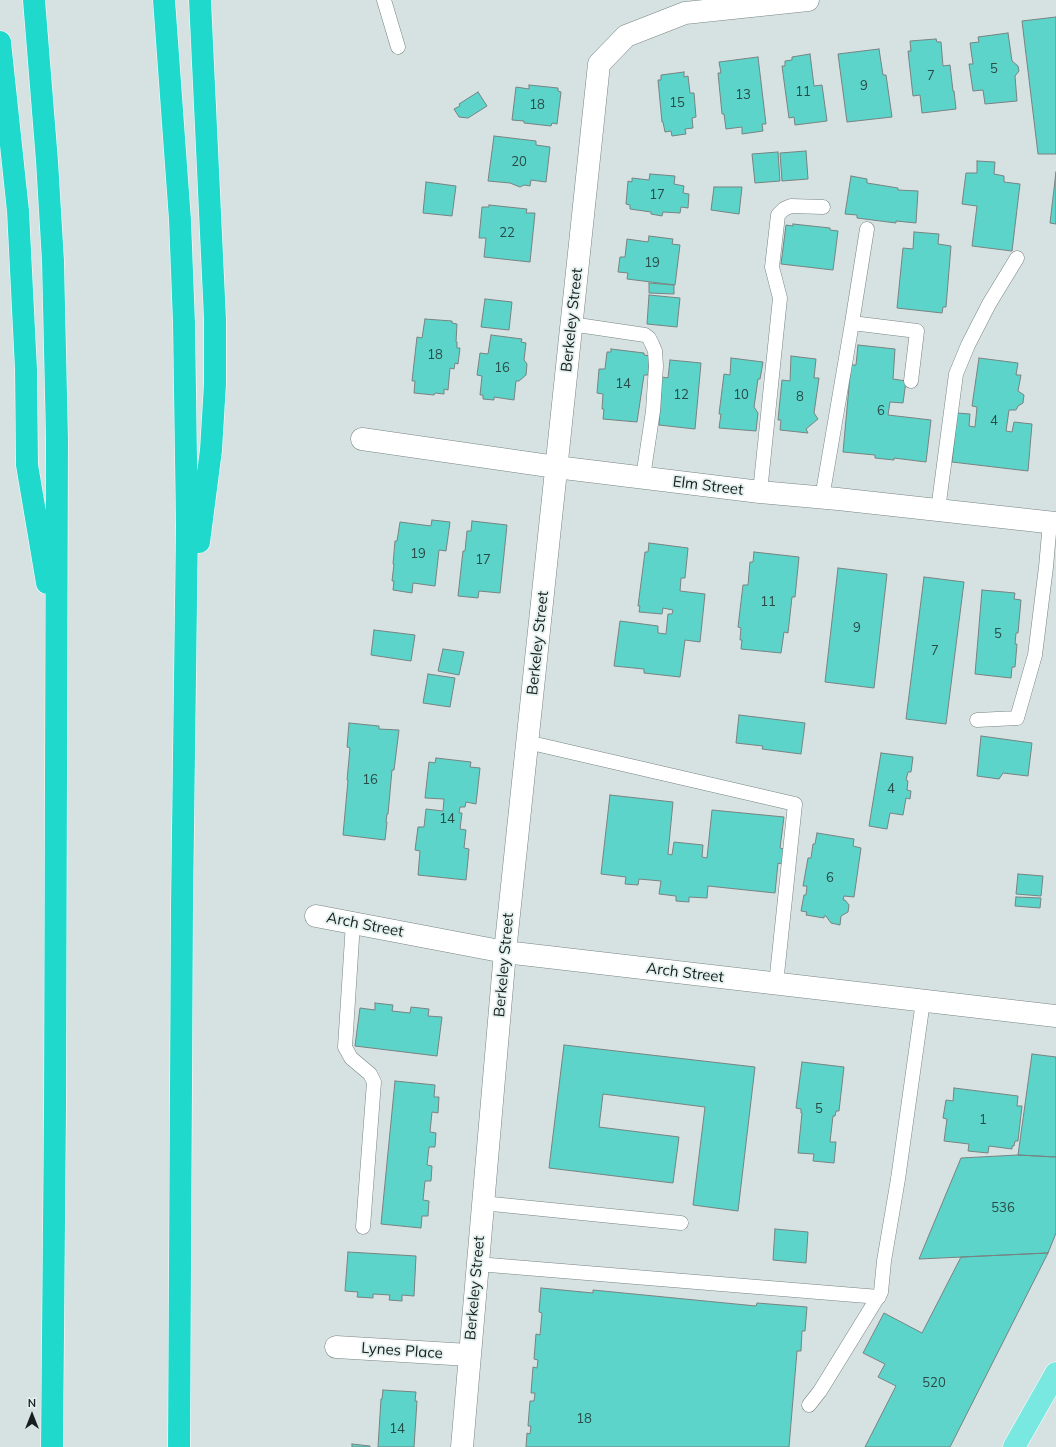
<!DOCTYPE html>
<style>
body{margin:0}
#map{position:relative;width:1056px;height:1447px;overflow:hidden;background:#d5e2e1;font-family:Mulish,sans-serif}
canvas{display:block}
.north{position:absolute;left:12px;top:1395px;width:40px;height:40px;-webkit-text-stroke:3px #e2f0ee;paint-order:stroke;rotate:0deg;font-size:11px;font-weight:700;line-height:16px;text-align:center;color:#181d1d}
.north::after{content:'';display:block;margin:auto;width:14px;height:18px;background:#181d1d;clip-path:polygon(50% 0,100% 100%,50% 72%,0 100%)}
</style>
<div id="map">
<canvas width="1056" height="1447"></canvas>
<div class="north">N</div>
</div>
<script>
const ctx = document.querySelector('canvas').getContext('2d');
ctx.lineJoin = 'round';
function fillPath(path, color) {
  ctx.fillStyle = color;
  ctx.fill(path, 'evenodd');
}
function poly(rows) {
  const path = new Path2D();
  for (const r of rows) {
    path.moveTo(r[0], r[1]);
    for (let i = 2; i < r.length; i += 2) path.lineTo(r[i], r[i + 1]);
  }
  return path;
}
function strokePath(path, color, width, dash) {
  ctx.strokeStyle = color;
  ctx.lineWidth = width;
  ctx.lineCap = dash ? 'butt' : 'round';
  ctx.setLineDash(dash || []);
  ctx.stroke(path);
}
function drawText(font, color, halo, rows, align = 'center') {
  ctx.font = font + ' Mulish,sans-serif';
  ctx.lineWidth = 3.5;
  ctx.setLineDash([]);
  ctx.textBaseline = 'middle';
  ctx.strokeStyle = halo;
  ctx.fillStyle = color;
  for (const [text, x, y, turn = 0] of rows) {
    ctx.save();
    ctx.translate(x, y);
    ctx.rotate((+turn || 0) * Math.PI / 180);
    ctx.textAlign = isNaN(turn) ? turn : align;
    if (halo) ctx.strokeText(text, 0, 0);
    ctx.fillText(text, 0, 0);
    ctx.restore();
  }
}
const building = poly([
 [1056,17,1056,154,1038,154,1022,21,1056,17],
 [1008,33,1012,61,1018,66,1019,71,1015,76,1017,101,985,104,983,90,973,91,969,64,973,64,970,43,979,42,978,37,1008,33],
 [936,39,937,42,941,42,943,66,950,65,953,91,954,91,956,109,922,113,920,95,913,96,908,51,911,51,910,41,936,39],
 [879,49,883,75,886,75,892,117,847,122,838,54,879,49],
 [810,54,814,86,822,85,827,121,795,125,794,117,789,118,782,66,785,66,785,61,792,60,792,57,810,54],
 [758,57,766,124,762,124,763,131,742,134,742,127,726,129,724,114,722,114,718,73,721,73,719,62,758,57],
 [684,72,684,77,688,76,690,93,694,93,696,117,692,118,693,128,685,129,686,134,672,136,671,131,665,132,663,122,662,122,658,80,661,80,661,75,684,72],
 [529,85,558,88,558,91,561,92,557,124,552,123,551,126,524,123,524,121,512,120,516,87,529,89,529,85],
 [478,92,487,106,468,118,459,117,454,109,460,106,459,104,478,92],
 [494,136,536,141,536,145,550,147,546,182,531,180,530,186,524,185,520,187,510,183,488,181,494,136],
 [806,151,808,179,782,181,780,153,806,151],
 [778,152,780,181,755,183,752,154,778,152],
 [977,161,995,162,994,174,1004,176,1004,182,1020,184,1012,251,972,246,977,206,962,204,966,173,977,173,977,161],
 [1056,172,1056,224,1050,223,1056,172],
 [650,174,675,176,674,184,684,186,683,193,689,194,688,208,681,207,680,213,663,212,662,216,651,214,651,212,630,209,630,205,626,204,628,181,632,182,632,178,649,180,650,174],
 [851,176,867,179,867,183,898,188,898,190,918,191,916,223,896,221,896,223,857,218,857,215,845,214,851,176],
 [426,182,456,186,452,216,423,213,426,182],
 [714,187,742,187,739,214,711,210,714,187],
 [489,205,527,209,526,213,535,213,530,262,484,257,486,238,479,238,482,207,489,207,489,205],
 [793,224,830,228,830,230,838,231,833,270,781,264,786,225,793,226,793,224],
 [914,232,939,234,938,244,951,246,946,307,943,307,942,313,897,308,903,248,913,249,914,232],
 [649,236,673,239,672,244,680,245,675,285,627,279,628,273,618,272,620,257,625,257,627,239,648,242,649,236],
 [649,283,674,285,674,294,649,293,649,283],
 [649,295,680,298,677,327,647,324,649,295],
 [485,299,512,302,509,330,481,327,485,299],
 [425,319,452,321,452,323,457,324,456,342,457,342,457,348,460,348,458,364,455,363,454,369,450,368,448,390,444,389,444,394,435,393,434,395,414,393,415,381,412,381,417,337,422,338,425,319],
 [491,335,522,339,521,342,526,343,524,360,527,364,526,375,519,381,516,381,514,400,494,397,494,400,483,399,483,395,480,395,482,376,477,375,480,353,488,354,491,335],
 [858,345,895,349,893,379,906,381,903,403,890,402,888,415,931,420,926,462,894,458,894,460,875,458,875,455,843,452,851,365,856,365,858,345],
 [611,349,644,353,644,355,650,356,648,375,644,375,637,422,603,419,604,409,602,409,603,394,597,393,599,369,605,369,607,352,611,352,611,349],
 [791,356,816,359,814,378,819,378,814,413,818,419,806,429,808,433,780,430,781,420,778,420,782,380,790,381,791,356],
 [731,358,763,362,760,379,758,379,754,407,758,413,756,431,719,428,721,414,719,414,724,374,730,375,731,358],
 [979,358,1018,363,1016,375,1021,375,1018,391,1024,395,1023,403,1018,406,1016,410,1009,410,1006,431,1012,432,1014,422,1032,424,1028,471,952,462,957,413,970,414,969,426,975,427,977,407,972,406,979,358],
 [670,360,701,363,695,429,659,425,662,377,668,378,670,360],
 [432,520,450,522,446,551,439,550,435,586,413,583,412,593,393,590,394,581,392,581,394,564,393,564,395,541,397,541,400,522,431,526,432,520],
 [472,521,507,525,500,593,479,591,478,598,458,596,463,551,465,551,467,531,471,531,472,521],
 [649,543,688,548,685,578,681,578,680,591,705,594,700,642,685,640,680,677,644,673,644,669,614,666,620,621,658,626,658,633,666,634,668,614,672,614,673,610,663,608,662,614,639,612,640,606,638,606,645,552,648,552,649,543],
 [754,552,799,557,795,597,792,597,788,633,784,632,781,653,741,649,742,640,740,640,741,628,738,627,743,585,748,585,750,562,753,562,754,552],
 [838,568,887,574,874,688,825,682,838,568],
 [924,577,964,582,946,724,906,719,924,577],
 [982,590,1015,593,1014,599,1021,600,1018,633,1016,633,1015,644,1017,644,1015,667,1012,667,1011,678,975,674,982,590],
 [374,630,415,635,411,661,371,655,374,630],
 [443,649,464,652,459,675,438,671,443,649],
 [428,674,455,678,450,707,423,703,428,674],
 [739,715,805,723,801,754,762,749,763,746,736,743,739,715],
 [349,723,379,726,379,729,399,730,394,770,392,770,388,814,387,814,386,822,387,822,385,840,343,835,348,780,347,780,350,748,347,747,349,723],
 [981,736,1032,743,1028,776,1003,773,999,779,977,776,981,736],
 [881,753,913,757,911,772,908,772,906,780,908,781,907,790,911,791,910,799,906,798,903,815,890,813,887,829,869,826,881,753],
 [436,758,471,762,470,767,480,768,476,804,466,802,465,807,460,807,459,813,462,813,460,829,466,830,464,848,469,849,466,880,418,875,420,851,415,850,418,827,424,827,426,809,443,811,444,799,425,798,429,762,435,763,436,758],
 [610,795,673,802,668,854,672,855,674,842,703,845,702,857,707,858,712,810,784,817,780,848,784,849,782,864,778,863,775,893,708,886,707,898,689,897,689,902,676,901,676,896,659,894,661,881,639,879,638,885,625,884,626,877,601,874,610,795],
 [817,833,854,839,853,846,861,848,854,897,844,896,843,900,845,900,849,905,848,912,841,916,840,925,831,923,826,916,824,916,824,918,806,915,807,912,801,911,804,895,806,895,807,886,803,886,808,858,811,858,813,844,815,844,817,833],
 [1018,874,1043,876,1041,896,1016,894,1018,874],
 [1016,897,1041,898,1040,908,1015,906,1016,897],
 [375,1003,393,1005,392,1011,410,1013,411,1007,429,1009,428,1016,442,1017,437,1056,355,1046,360,1008,375,1010,375,1003],
 [564,1045,755,1067,738,1211,693,1205,705,1107,603,1094,599,1127,679,1137,673,1183,549,1168,564,1045],
 [1032,1054,1056,1057,1056,1157,1018,1155,1032,1054],
 [802,1062,844,1067,839,1111,836,1111,835,1116,833,1116,830,1142,836,1142,834,1163,813,1161,814,1154,798,1153,802,1113,801,1113,801,1109,796,1108,802,1062],
 [395,1081,435,1085,434,1097,439,1097,438,1113,432,1112,430,1132,436,1133,435,1147,429,1147,427,1165,432,1166,431,1181,425,1181,423,1200,429,1201,428,1216,422,1216,421,1228,381,1224,395,1081],
 [954,1088,1018,1096,1017,1106,1022,1106,1018,1141,1015,1141,1014,1146,1012,1146,1012,1149,989,1146,988,1153,968,1151,969,1144,944,1141,947,1119,943,1118,946,1100,953,1101,954,1088],
 [1018,1155,1056,1157,1056,1233,1048,1253,919,1259,961,1158,1018,1155],
 [775,1229,808,1232,806,1263,773,1260,775,1229],
 [348,1252,416,1256,414,1296,402,1295,402,1301,389,1300,390,1295,373,1294,373,1298,357,1297,358,1292,345,1291,348,1252],
 [1048,1253,950,1447,865,1447,896,1386,878,1377,885,1364,863,1353,884,1313,922,1333,961,1257,1048,1253],
 [541,1288,593,1293,593,1290,756,1306,757,1303,807,1307,805,1331,802,1331,801,1351,797,1351,789,1447,526,1447,527,1433,530,1434,531,1426,528,1426,530,1401,534,1401,535,1393,531,1393,533,1367,537,1368,538,1360,534,1359,536,1334,540,1335,542,1313,539,1312,541,1288],
 [383,1390,416,1392,415,1401,417,1401,414,1447,378,1447,381,1399,382,1399,383,1390],
 [352,1444,370,1446,370,1447,352,1447,352,1444]
]);
fillPath(building, '#5cd4ca');
strokePath(building, '#778382', 1);
const service = poly([
 [384,0,398,47],
 [852,323,867,229],
 [571,324,645,335,649,338,652,344,655,351,656,366,653,411,643,477],
 [760,492,780,298,772,267,778,215,784,209,791,206,823,207],
 [822,498,852,323,917,331,911,381],
 [938,510,956,374,968,345,989,304,1017,258],
 [977,720,1017,718,1035,655,1046,567,1050,522],
 [527,742,795,804,776,984],
 [353,923,345,1047,351,1058,370,1074,374,1082,363,1227],
 [482,1203,681,1223],
 [477,1264,879,1297],
 [809,1405,820,1391,881,1292,884,1261,898,1179,923,1001]
]);
const minor = poly([
 [362,439,556,467,760,492,838,499,1056,523],
 [316,916,505,952,1056,1016],
 [336,1347,469,1355],
 [462,1447,505,952,599,64,626,36,685,13,808,0]
]);
const primary = poly([
 [1014,1447,1056,1373]
]);
const motorway = poly([
 [34,0,47,161,53,261,57,439,55,1110,52,1447],
 [164,0,180,220,184,323,187,527,182,905,179,1447],
 [0,42,18,211,26,369,27,465,47,583],
 [199,542,211,450,215,384,215,319,200,0]
]);
strokePath(service, '#788483', 15);
strokePath(minor, '#788483', 23);
strokePath(primary, '#fff', 23);
strokePath(motorway, '#fff', 23);
strokePath(service, '#fff', 14);
strokePath(minor, '#fff', 22);
strokePath(primary, '#79e8e1', 22);
strokePath(motorway, '#20d9cd', 22);
drawText('13px', '#294b48', null, [
 ["5",994,69],
 ["7",931,76],
 ["9",864,86],
 ["11",803,92],
 ["13",743,95],
 ["15",677,103],
 ["18",537,105],
 ["20",519,162],
 ["17",657,195],
 ["22",507,233],
 ["19",652,263],
 ["18",435,355],
 ["16",502,368],
 ["14",623,384],
 ["12",681,395],
 ["10",741,395],
 ["8",800,397],
 ["6",881,411],
 ["4",994,421],
 ["19",418,554],
 ["17",483,560],
 ["11",768,602],
 ["9",857,628],
 ["5",998,634],
 ["7",935,651],
 ["16",370,780],
 ["4",891,789],
 ["14",447,819],
 ["6",830,878],
 ["5",819,1109],
 ["1",983,1120],
 ["536",1003,1208],
 ["520",934,1383],
 ["18",584,1419],
 ["14",397,1429]
]);
drawText('15px', '#181d1d', '#e2f0ee', [
 ["Berkeley Street",572,320,-84],
 ["Elm Street",708,486,7],
 ["Berkeley Street",538,643,-84],
 ["Arch Street",365,925,11],
 ["Berkeley Street",504,965,-85],
 ["Arch Street",685,973,7],
 ["Berkeley Street",475,1288,-85],
 ["Lynes Place",402,1351,4]
]);
</script>
